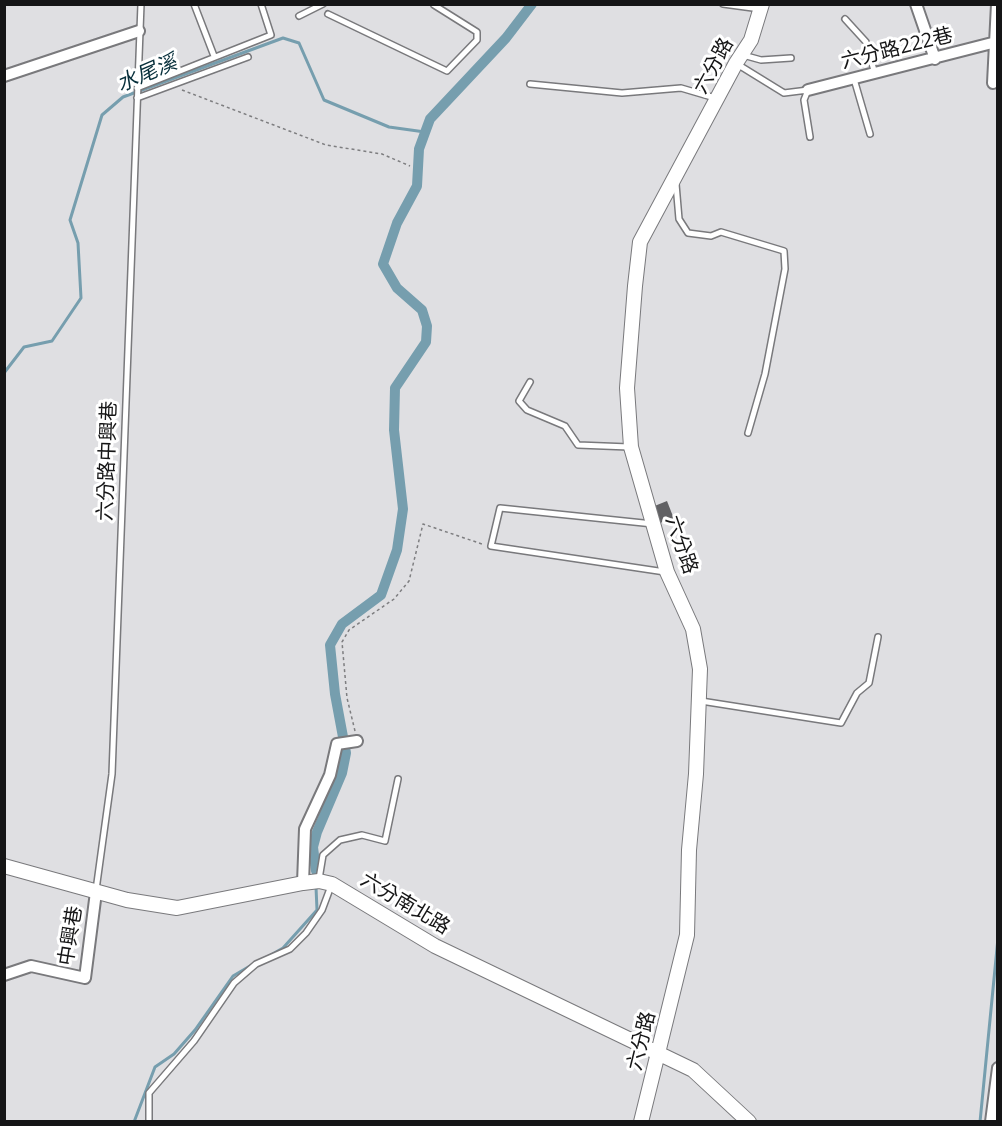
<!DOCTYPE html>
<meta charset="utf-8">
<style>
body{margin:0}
#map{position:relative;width:1002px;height:1126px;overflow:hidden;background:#dfdfe2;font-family:"Open Sans",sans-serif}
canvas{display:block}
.frame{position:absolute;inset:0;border:6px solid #151516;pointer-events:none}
</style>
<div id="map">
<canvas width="1002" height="1126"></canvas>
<div class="frame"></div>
</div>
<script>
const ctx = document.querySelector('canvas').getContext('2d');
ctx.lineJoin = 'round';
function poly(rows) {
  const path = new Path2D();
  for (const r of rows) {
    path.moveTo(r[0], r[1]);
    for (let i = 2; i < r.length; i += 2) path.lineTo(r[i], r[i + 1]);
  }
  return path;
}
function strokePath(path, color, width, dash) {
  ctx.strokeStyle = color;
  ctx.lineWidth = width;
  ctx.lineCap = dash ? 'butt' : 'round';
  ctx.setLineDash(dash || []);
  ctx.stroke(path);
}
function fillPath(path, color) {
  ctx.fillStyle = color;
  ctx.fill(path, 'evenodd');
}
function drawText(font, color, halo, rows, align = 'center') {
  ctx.font = font + ' "Open Sans","Noto Sans TC",sans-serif';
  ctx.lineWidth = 6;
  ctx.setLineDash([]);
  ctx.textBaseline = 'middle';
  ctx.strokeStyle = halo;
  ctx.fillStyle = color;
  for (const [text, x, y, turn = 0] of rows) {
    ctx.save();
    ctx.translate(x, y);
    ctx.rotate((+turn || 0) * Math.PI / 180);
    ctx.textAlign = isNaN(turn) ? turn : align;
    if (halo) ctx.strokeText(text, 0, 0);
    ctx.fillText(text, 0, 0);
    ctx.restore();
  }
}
strokePath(poly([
 [4,373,24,347,52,341,81,298,78,243,70,220,102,115,123,97,283,38,299,43,324,100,389,127,425,132],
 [269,956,283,948,317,910,316,887],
 [134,1122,155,1067,174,1054,195,1030,233,976,250,966],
 [980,1122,998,938]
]), '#769eae', 3);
strokePath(poly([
 [316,871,313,847,317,832,342,773,346,753,335,694,330,645,342,624,381,595,397,550,403,509,394,430,395,388,426,342,427,326,422,310,397,288,383,264,397,223,417,186,419,149,430,119,506,38,532,4]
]), '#769eae', 10);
fillPath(poly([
 [667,501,674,519,656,524,652,507]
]), '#616164');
const service = poly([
 [194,4,214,56],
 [723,4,760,9],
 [328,14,447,71,477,40,477,32,434,5],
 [299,16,323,4],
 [845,19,866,42,875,74],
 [743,55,761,60,791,58],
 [737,64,784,93,808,90,804,100,810,137],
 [854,79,870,134],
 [530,84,622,93,681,88,715,98],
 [137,88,271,35,261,4],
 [137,98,248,57],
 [676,184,679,219,688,233,711,236,721,232,784,251,785,269,765,374,748,433],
 [530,382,519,401,527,410,565,426,578,445,629,447],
 [653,524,500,508,491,546,665,572],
 [701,701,841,723,857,693,869,683,878,637],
 [319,879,323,855,340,840,362,835,385,841,398,779],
 [96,890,112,774,141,4],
 [149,1122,149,1093,194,1041,234,983,256,964,290,949,306,933,322,910,331,886]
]);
const minor = poly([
 [916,4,935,59],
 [4,76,139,31],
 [993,83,997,4],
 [808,90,996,42],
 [303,883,305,829,330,775,337,744,357,741],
 [4,975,31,966,85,978,96,892],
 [991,1122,998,1068]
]);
const tertiary = poly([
 [4,866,127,900,177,908,303,883,319,881,332,884,435,946,693,1070,749,1122],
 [641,1122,687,935,689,850,696,774,700,669,693,629,667,572,631,447,627,388,635,286,640,242,736,63,751,40,762,4]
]);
strokePath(service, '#79797c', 8);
strokePath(minor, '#79797c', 14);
strokePath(tertiary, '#79797c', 16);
strokePath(poly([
 [182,90,326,145,382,154,410,166],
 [355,731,347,698,342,642,349,630,394,599,409,581,423,524,482,544]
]), '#7e7e80', 1.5, [3, 3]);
strokePath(service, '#fff', 5);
strokePath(minor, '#fff', 10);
strokePath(tertiary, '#fff', 14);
drawText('20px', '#151516', '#fff', [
 ["六分路222巷",897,49,-14],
 ["六分路",714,66,-61],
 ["六分路中興巷",108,461,-88],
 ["六分路",681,545,71],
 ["六分南北路",405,904,31],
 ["中興巷",71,936,-81],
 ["六分路",642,1041,-76]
]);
drawText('italic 21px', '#062e3a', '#fff', [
 ["水尾溪",147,74,-23]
]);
</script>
